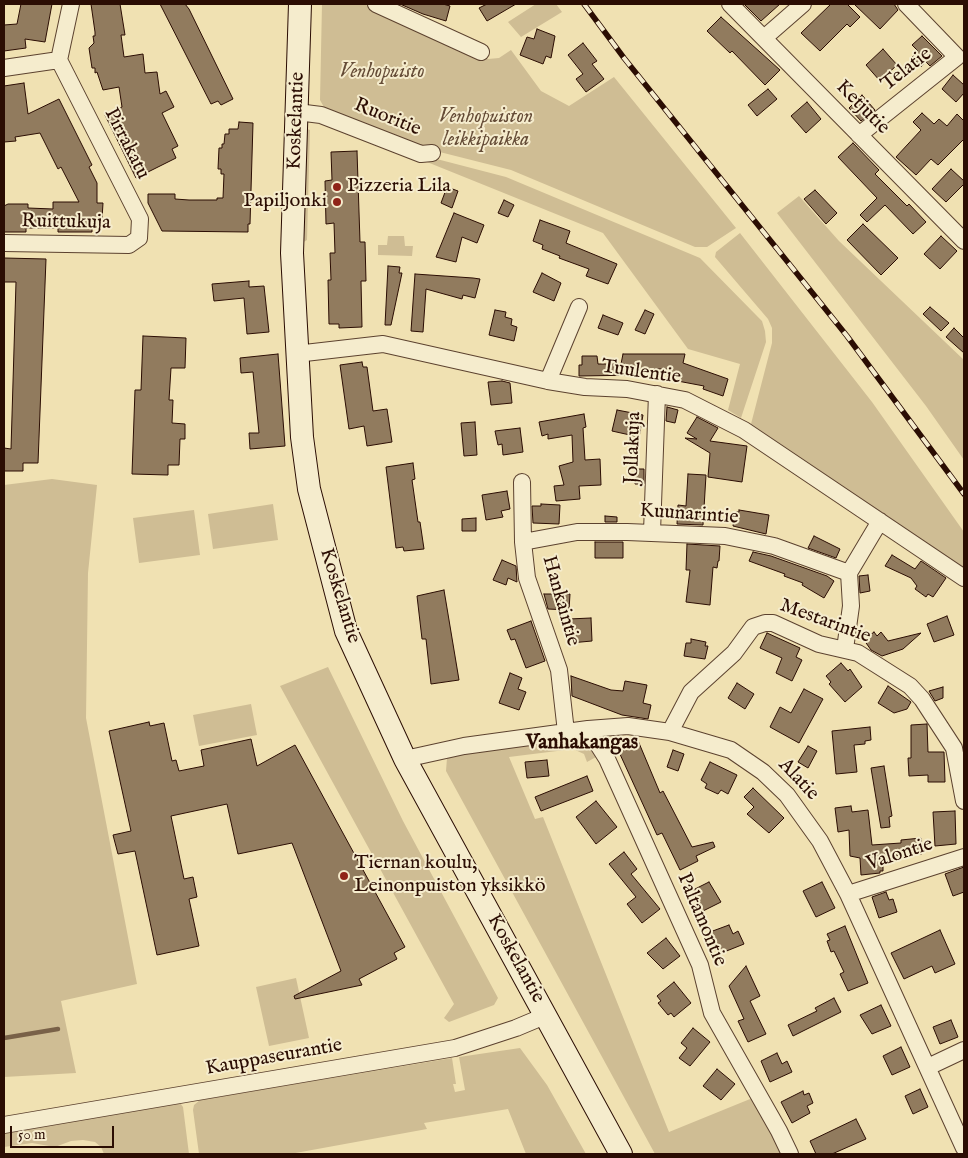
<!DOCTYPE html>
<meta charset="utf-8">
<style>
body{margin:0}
#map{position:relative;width:968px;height:1158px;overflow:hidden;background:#f0e1b2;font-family:"IM FELL English",serif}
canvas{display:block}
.frame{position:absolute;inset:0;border:5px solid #2b0d03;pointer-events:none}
.scale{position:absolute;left:10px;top:1126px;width:104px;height:22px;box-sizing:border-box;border:2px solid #2b0d03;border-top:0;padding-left:6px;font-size:15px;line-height:18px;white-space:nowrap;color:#2b0d03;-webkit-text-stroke:4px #f5eccd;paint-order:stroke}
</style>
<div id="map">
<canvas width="968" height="1158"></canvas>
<div class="frame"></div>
<div class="scale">50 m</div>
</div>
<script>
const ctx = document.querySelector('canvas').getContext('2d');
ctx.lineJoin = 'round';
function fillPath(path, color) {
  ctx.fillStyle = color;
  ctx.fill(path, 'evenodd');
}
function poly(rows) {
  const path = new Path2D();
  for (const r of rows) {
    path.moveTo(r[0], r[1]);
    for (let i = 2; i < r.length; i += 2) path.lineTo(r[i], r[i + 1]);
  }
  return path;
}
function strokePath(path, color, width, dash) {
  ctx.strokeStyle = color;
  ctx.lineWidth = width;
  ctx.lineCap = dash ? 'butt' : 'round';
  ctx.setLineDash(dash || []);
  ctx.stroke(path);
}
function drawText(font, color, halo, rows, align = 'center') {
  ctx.font = font + ' "IM FELL English",serif';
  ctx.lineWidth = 4;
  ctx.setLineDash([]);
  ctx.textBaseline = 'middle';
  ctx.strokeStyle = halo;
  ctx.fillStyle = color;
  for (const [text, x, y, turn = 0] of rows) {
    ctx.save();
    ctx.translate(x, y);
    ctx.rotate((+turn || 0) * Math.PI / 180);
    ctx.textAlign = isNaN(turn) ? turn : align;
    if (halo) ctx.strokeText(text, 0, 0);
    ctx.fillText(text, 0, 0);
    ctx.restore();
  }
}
fillPath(poly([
 [322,4,364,4,488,59,499,58,511,50,541,91,569,106,614,77,736,228,707,247,695,247,511,170,412,145,325,109,320,100],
 [536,4,556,4,562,12,521,37,508,22],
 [304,128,310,130,307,240,302,243],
 [429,157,506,177,700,258,756,315,762,321,765,331,766,342,741,418,728,410,740,364,688,349,603,233,427,162],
 [799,196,839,241,964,360,964,460,926,406,777,213],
 [740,233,872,402,964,532,964,568,751,424,772,343,772,328,768,319,715,257,716,252],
 [388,236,404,236,405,246,413,246,412,256,378,255,378,245,387,245],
 [52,479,97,485,88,573,86,718,137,984,61,1001,76,1073,4,1077,4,485],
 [273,504,278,540,213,549,208,514],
 [194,510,200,555,139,563,133,518],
 [328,667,403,821,498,998,494,1005,449,1022,444,1018,454,1004,280,686],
 [251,704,257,735,199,746,193,715],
 [571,740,586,742,593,747,596,757,587,762,584,754,573,749,509,757,535,819,543,817,669,1132,755,1097,783,1154,655,1154,446,771,447,758,458,753,505,746],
 [296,978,309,1038,269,1046,256,987],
 [520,1048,547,1085,586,1154,526,1154,508,1109,424,1123,427,1129,290,1154,199,1154,193,1110,194,1105,200,1100,452,1058,456,1084,453,1084,455,1092,465,1090,459,1057],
 [180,1103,183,1107,189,1154,104,1154,101,1147,95,1142,83,1140,71,1141,55,1147,32,1143,4,1147,4,1133]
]), '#cfbd94');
strokePath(poly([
 [4,1038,58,1029]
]), '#796148', 4.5);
const building = poly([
 [21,4,52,4,45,42,25,39,26,48,4,51,4,25,17,24,21,4],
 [91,4,120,4,125,35,121,35,124,57,143,54,145,73,157,72,160,94,166,91,174,107,162,113,178,146,172,149,176,158,136,178,105,115,122,107,119,87,103,90,97,72,95,73,95,68,92,68,89,48,94,43,93,36,95,36,95,32,91,4],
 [160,4,185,4,189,9,233,99,221,105,218,101,211,104,160,4],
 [400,4,443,4,450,6,446,21,423,14,400,4],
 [487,4,516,4,487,21,479,8,487,4],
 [744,4,780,4,761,21,744,4],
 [831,4,847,4,860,17,850,27,847,24,820,51,801,33,831,4],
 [854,4,894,4,898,10,880,29,854,4],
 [721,17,780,70,765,85,732,51,730,53,707,31,721,17],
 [537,29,555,36,551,58,546,56,543,64,520,55,527,37,534,39,537,29],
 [922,36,942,56,930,66,926,62,921,67,912,57,918,51,912,45,922,36],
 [583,43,597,61,592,64,604,79,586,92,576,79,583,74,568,55,583,43],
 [883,49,897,65,880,81,866,65,883,49],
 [953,75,964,85,964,93,956,102,942,89,953,75],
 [24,83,28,114,59,99,92,165,89,167,97,183,97,203,103,203,102,219,97,219,97,228,92,228,92,232,58,232,58,228,26,228,26,232,4,232,4,206,8,204,28,204,28,208,53,209,53,202,79,202,61,167,58,169,40,133,15,137,16,141,4,142,4,86,24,83],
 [768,89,777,99,757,116,748,105,768,89],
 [862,95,875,110,861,121,849,108,862,95],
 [807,102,821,119,806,133,791,116,807,102],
 [922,113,934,124,939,119,947,126,957,114,964,121,964,139,938,165,931,159,916,175,896,157,921,130,913,122,922,113],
 [239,122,253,123,250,224,248,224,248,232,162,231,148,203,148,194,175,194,175,199,189,200,217,200,217,198,223,198,224,174,221,174,221,169,218,169,219,148,222,148,222,144,224,144,225,134,229,134,229,129,238,129,239,122],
 [853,143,879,170,875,174,907,206,909,204,926,222,913,234,885,205,867,222,860,215,877,198,838,157,853,143],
 [357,151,360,242,365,242,366,281,361,281,362,327,339,328,339,324,329,324,328,280,331,280,330,253,335,253,334,223,326,224,325,181,332,180,331,152,357,151],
 [951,169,964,181,964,184,946,202,932,189,951,169],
 [447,187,458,191,452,208,441,203,447,187],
 [815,190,837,213,826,224,804,199,815,190],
 [504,200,514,205,508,217,498,213,504,200],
 [454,213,484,225,477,243,462,237,456,262,436,257,454,213],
 [540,220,570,231,566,243,617,264,608,284,586,276,589,269,559,258,560,256,542,249,543,245,533,241,540,220],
 [863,224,898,258,881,275,847,240,863,224],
 [941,236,957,251,940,269,924,254,941,236],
 [4,258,46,259,38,463,23,463,23,471,4,471,4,448,11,449,16,282,4,282,4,258],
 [388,266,400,267,399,273,402,273,391,325,385,325,388,266],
 [542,273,561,283,554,301,533,292,542,273],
 [415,274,473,278,480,279,475,298,463,295,462,299,426,289,423,332,411,331,415,274],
 [249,281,249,287,264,286,269,332,247,334,244,298,214,301,212,284,249,281],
 [930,307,949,323,941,331,923,314,930,307],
 [495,310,506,312,505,317,512,319,511,325,517,327,514,341,489,335,495,310],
 [645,310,654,314,645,334,635,330,645,310],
 [603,315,623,323,618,335,598,328,603,315],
 [954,328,964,338,964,353,946,337,954,328],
 [143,336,186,338,185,368,171,368,169,400,173,400,172,423,185,424,185,439,180,439,179,465,168,465,168,475,132,474,135,390,141,390,143,336],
 [278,354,285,446,250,449,249,433,259,433,253,372,241,373,240,358,278,354],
 [623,354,685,354,683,363,728,379,723,396,703,389,704,386,667,379,669,369,643,369,640,371,640,375,579,376,579,365,582,365,582,356,597,356,598,364,621,364,623,354],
 [362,362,363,367,367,367,373,411,387,409,392,442,367,446,364,426,349,429,340,365,362,362],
 [502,381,510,383,512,403,491,405,488,382,502,381],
 [667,407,678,410,675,423,666,421,667,407],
 [617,410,643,415,639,437,612,431,617,410],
 [584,414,586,427,583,428,585,460,600,459,601,485,579,486,580,499,556,501,554,486,564,485,559,466,573,462,572,435,548,439,548,434,542,436,539,422,584,414],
 [697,417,718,428,710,441,747,446,742,482,708,477,710,453,685,438,697,439,687,433,697,417],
 [475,422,477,455,464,456,461,423,475,422],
 [520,428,523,452,503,455,502,444,498,445,495,431,520,428],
 [413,463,415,479,412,480,418,522,420,522,424,549,404,551,403,547,396,548,386,467,413,463],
 [635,469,644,469,644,484,635,484,635,469],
 [688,474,706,475,703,525,677,524,678,505,686,506,688,474],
 [507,491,510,509,501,511,503,517,486,520,482,495,507,491],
 [541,504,560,505,559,524,533,523,532,506,541,506,541,504],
 [739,510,769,515,766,534,733,526,735,512,739,512,739,510],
 [605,516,617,517,617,522,605,522,605,516],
 [476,518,476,531,462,531,462,519,476,518],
 [814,536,840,549,836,558,808,548,814,536],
 [595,542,623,542,623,558,595,558,595,542],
 [687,544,720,546,719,561,718,561,717,568,713,567,710,605,686,602,690,570,686,570,687,544],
 [753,552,771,556,827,576,834,581,824,598,802,585,803,583,784,576,785,574,749,561,753,552],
 [892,555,915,569,921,561,946,578,933,597,928,594,926,597,915,589,917,586,911,578,885,566,892,555],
 [502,560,516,566,517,582,508,578,506,585,493,580,502,560],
 [868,575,870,591,860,593,859,576,868,575],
 [444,590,459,680,431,684,426,639,422,639,417,596,444,590],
 [544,594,570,594,569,610,548,609,544,594],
 [947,616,954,635,934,642,927,624,947,616],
 [591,618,592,641,570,643,569,619,591,618],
 [531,621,545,661,526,668,515,639,511,640,507,630,531,621],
 [874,632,877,636,881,632,888,641,921,633,903,649,882,656,871,650,864,640,874,632],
 [767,633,800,648,796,657,802,660,792,681,776,673,782,658,760,648,767,633],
 [691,639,706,642,705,646,708,646,705,659,684,656,686,643,691,643,691,639],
 [841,663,848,671,850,669,862,687,845,702,829,684,831,682,826,676,841,663],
 [510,673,522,678,518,689,526,692,519,710,499,703,510,673],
 [571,676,611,690,623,691,625,681,647,685,643,703,651,705,648,719,622,715,572,696,571,676],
 [737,683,754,694,745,709,728,698,737,683],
 [888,686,911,702,907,709,894,713,878,703,888,686],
 [943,687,943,698,935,701,929,691,943,687],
 [804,689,823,699,799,743,770,727,780,707,791,713,804,689],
 [149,722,150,726,164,723,172,761,176,760,179,771,204,766,201,750,251,739,257,766,295,745,405,947,394,953,397,959,359,979,362,985,295,999,294,996,341,971,292,843,238,854,227,804,171,816,184,879,193,877,197,897,189,899,199,946,157,955,135,851,118,854,113,835,131,831,109,731,149,722],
 [927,724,928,752,944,752,945,782,928,782,928,775,909,776,908,758,911,758,911,725,927,724],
 [870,727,871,740,865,741,865,744,854,745,857,772,836,774,832,731,870,727],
 [639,743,660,793,663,791,692,847,713,842,715,847,696,856,698,861,680,870,662,833,657,835,619,752,639,743],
 [808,746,817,751,808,768,798,762,808,746],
 [673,750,684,754,678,771,667,767,673,750],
 [547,760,549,776,527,778,525,762,547,760],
 [710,762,737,775,728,794,721,790,718,794,705,788,707,784,701,780,710,762],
 [884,766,892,816,889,817,890,827,881,828,871,768,884,766],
 [587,776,593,791,541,811,535,797,587,776],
 [753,788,784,818,769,833,747,814,754,807,744,797,753,788],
 [596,801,617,827,596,844,576,817,596,801],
 [851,806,852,812,868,810,872,845,901,843,901,840,921,838,922,854,891,856,892,863,883,864,883,871,880,871,880,873,861,875,860,858,850,856,849,830,838,832,835,808,851,806],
 [955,811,956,844,935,846,933,812,955,811],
 [624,852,637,869,631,874,660,909,642,923,627,904,636,897,609,864,624,852],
 [964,867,964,892,953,896,945,874,964,867],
 [709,882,721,902,701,912,691,891,709,882],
 [822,882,835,908,816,917,803,891,822,882],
 [886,892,889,900,893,899,897,912,879,918,872,897,886,892],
 [729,925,733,934,738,931,744,944,719,954,710,932,729,925],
 [845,926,868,983,848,991,840,974,844,972,834,951,831,952,827,941,830,940,827,934,845,926],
 [940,930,955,964,935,973,932,966,904,979,891,953,940,930],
 [666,938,680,956,663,969,647,953,666,938],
 [746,966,760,996,750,1001,766,1034,748,1042,738,1021,744,1019,729,986,746,966],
 [674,982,691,1003,674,1017,671,1013,668,1015,658,1003,661,1001,657,996,674,982],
 [834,998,841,1012,793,1036,788,1025,817,1011,815,1008,834,998],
 [881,1005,891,1026,872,1034,860,1015,881,1005],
 [951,1020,958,1037,940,1044,933,1027,951,1020],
 [693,1028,710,1042,690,1066,679,1058,687,1048,681,1043,693,1028],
 [901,1047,910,1067,892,1075,883,1056,901,1047],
 [777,1053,782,1064,787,1061,792,1072,770,1082,761,1061,777,1053],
 [717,1069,735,1084,721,1100,703,1086,717,1069],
 [920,1089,928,1107,913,1114,905,1096,920,1089],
 [803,1091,804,1095,809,1093,813,1103,807,1106,810,1113,792,1123,781,1102,803,1091],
 [856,1119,866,1139,832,1154,816,1154,810,1141,856,1119]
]);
fillPath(building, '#917b5e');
strokePath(building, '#2b0d03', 1);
const minor = poly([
 [376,4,481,52],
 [730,4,964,241],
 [764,38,803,4],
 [4,68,59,60,71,4],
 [297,112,321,115,421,154,432,153],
 [859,135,957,57,906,4],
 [4,243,129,245,139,238,140,219,59,60],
 [296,354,383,344,548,381,585,387,627,389,685,400,744,430,964,578],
 [548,381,579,307],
 [522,482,523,542,527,578,559,670,566,732],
 [652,532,657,394],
 [523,542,577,532,627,532,725,536,774,546,849,573],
 [845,649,851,606,849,573,880,521],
 [588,729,607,759,700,965,712,1013,779,1131,790,1154],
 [670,732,691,692,734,653,753,627,765,623,773,623,819,644,858,653,910,686,922,699,954,748,964,801],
 [405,759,464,746,588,729,628,726,670,732,731,750,763,772,787,795,820,841,848,894,964,1148],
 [848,894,964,857],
 [928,1067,964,1050],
 [4,1125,455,1048,516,1028,547,1015]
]);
const secondary = poly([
 [300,4,292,253,302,437,309,489,346,631,405,759,621,1154]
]);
strokePath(minor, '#5c422f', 18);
strokePath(secondary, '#2b0d03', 24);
strokePath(minor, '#f5eccd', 16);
strokePath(secondary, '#f5eccd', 22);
const rail = poly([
 [584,4,624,58,847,336,964,494]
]);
strokePath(rail, '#2b0d03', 5.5);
strokePath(rail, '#f5eccd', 4, [11]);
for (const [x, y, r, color] of [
 [337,187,5,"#8f2418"],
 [337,202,5,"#8f2418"],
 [344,876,5,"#8f2418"]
]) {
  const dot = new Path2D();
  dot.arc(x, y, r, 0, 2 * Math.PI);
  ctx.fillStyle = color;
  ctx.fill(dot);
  strokePath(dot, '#f5eccd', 2);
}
drawText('20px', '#2b0d03', '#f5eccd', [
 ["Telatie",907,70,-38],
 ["Ketjutie",862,108,45],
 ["Ruoritie",387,118,22],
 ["Koskelantie",297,121,-88],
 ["Pirrakatu",126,144,63],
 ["Ruittukuja",66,223,1],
 ["Tuulentie",641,373,8],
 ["Jollakuja",634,448,-88],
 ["Kuunarintie",689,515,4],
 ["Koskelantie",339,596,73],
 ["Hankaintie",560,601,74],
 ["Mestarintie",825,622,20],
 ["Alatie",798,780,47],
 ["Valontie",900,855,-18],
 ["Paltamontie",701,920,67],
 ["Koskelantie",515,959,61],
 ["Kauppaseurantie",274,1058,-10]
]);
drawText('italic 20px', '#644b36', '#f5eccd', [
 ["Venhopuisto",382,73],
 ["Venhopuiston",486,118],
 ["leikkipaikka",486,141]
]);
drawText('20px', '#2b0d03', '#f5eccd', [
 ["Pizzeria Lila",347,187],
 ["Papiljonki",327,202,"right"],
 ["Tiernan koulu,",354,864],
 ["Leinonpuiston yksikkö",354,887]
], 'left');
drawText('bold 21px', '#2b0d03', '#f5eccd', [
 ["Vanhakangas",582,744]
]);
</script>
